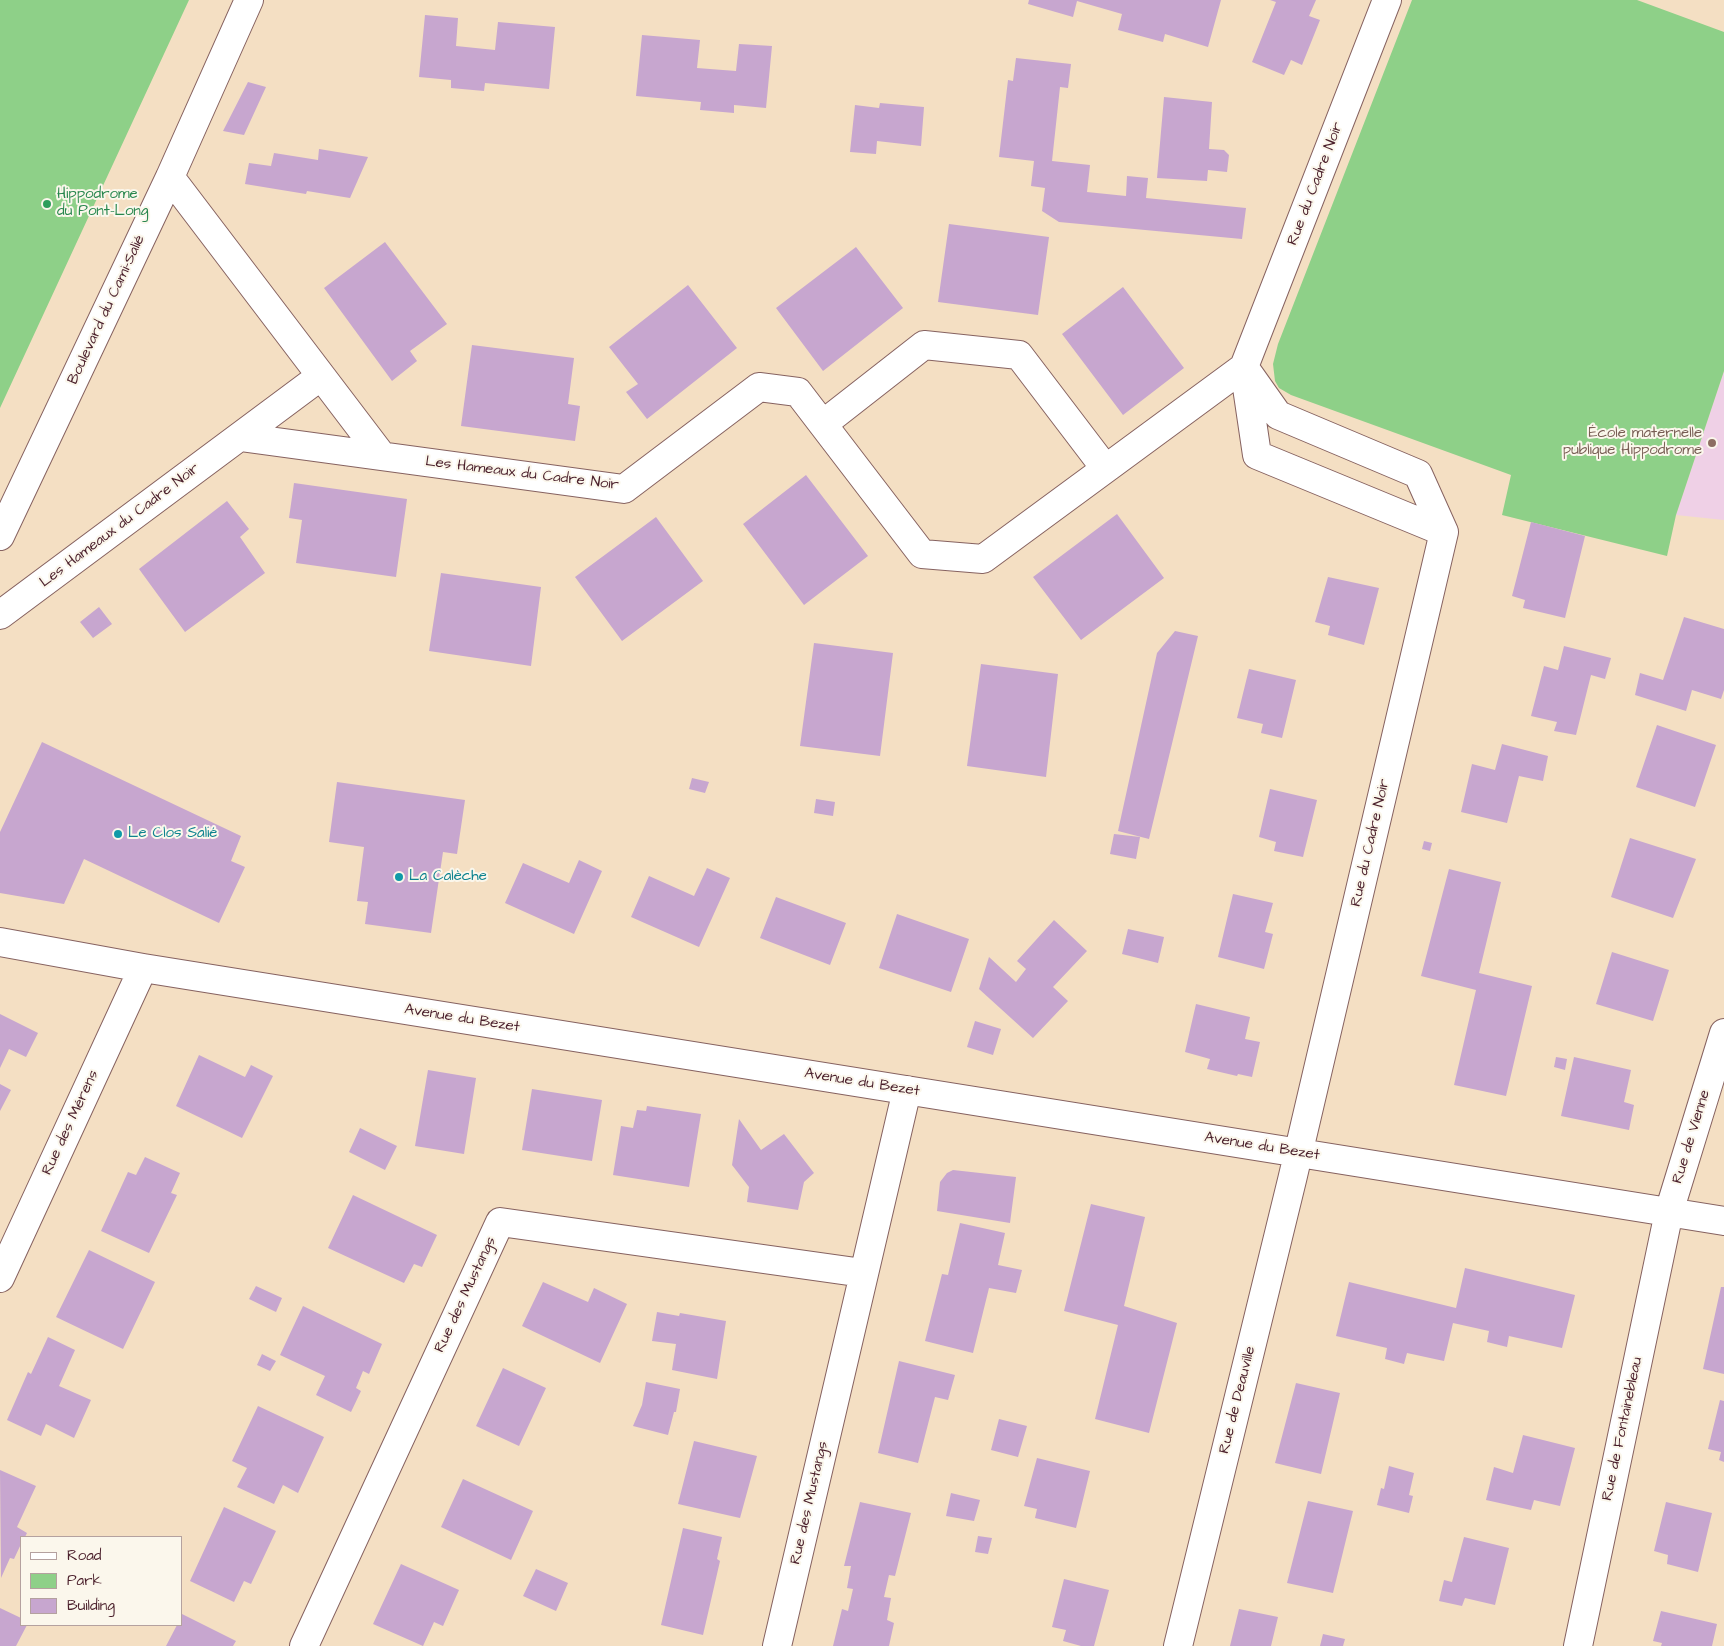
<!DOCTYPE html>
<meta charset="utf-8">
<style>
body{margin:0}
#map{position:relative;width:1724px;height:1646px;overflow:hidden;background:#f4dfc3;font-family:"Architects Daughter",sans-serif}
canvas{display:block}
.legend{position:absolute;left:20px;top:1536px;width:162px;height:90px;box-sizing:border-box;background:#fbf7ec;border:1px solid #b4a19f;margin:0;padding:6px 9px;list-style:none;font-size:15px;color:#4a1f2b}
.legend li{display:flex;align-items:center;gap:10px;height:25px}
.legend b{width:25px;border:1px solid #b4a19f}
</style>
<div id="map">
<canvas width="1724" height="1646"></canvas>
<ul class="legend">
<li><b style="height:6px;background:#fff"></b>Road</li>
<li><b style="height:14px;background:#8ed088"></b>Park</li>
<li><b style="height:14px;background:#c7a6cf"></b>Building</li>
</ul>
</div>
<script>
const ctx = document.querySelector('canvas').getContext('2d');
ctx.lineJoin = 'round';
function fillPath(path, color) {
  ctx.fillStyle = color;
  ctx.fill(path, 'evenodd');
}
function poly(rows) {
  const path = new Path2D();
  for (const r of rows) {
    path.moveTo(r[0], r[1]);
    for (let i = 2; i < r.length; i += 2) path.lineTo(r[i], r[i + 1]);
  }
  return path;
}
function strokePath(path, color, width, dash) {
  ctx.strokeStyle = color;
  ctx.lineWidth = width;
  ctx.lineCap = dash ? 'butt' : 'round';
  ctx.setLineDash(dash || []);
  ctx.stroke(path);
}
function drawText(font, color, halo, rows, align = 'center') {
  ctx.font = font + ' "Architects Daughter",sans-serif';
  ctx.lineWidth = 4;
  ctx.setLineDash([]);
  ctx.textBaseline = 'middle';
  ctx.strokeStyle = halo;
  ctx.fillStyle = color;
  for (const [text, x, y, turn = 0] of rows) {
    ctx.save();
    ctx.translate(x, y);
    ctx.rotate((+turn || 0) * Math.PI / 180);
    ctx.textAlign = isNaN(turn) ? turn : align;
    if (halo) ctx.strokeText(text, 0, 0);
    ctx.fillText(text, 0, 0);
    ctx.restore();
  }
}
fillPath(poly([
 [1724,371,1724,520,1676,515]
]), '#efd0e6');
fillPath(poly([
 [0,0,189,0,0,408],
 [1412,0,1637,0,1724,32,1724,371,1676,515,1667,556,1502,515,1511,475,1291,395,1279,388,1275,381,1273,364,1278,344]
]), '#8ed088');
fillPath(poly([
 [1029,0,1221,0,1208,47,1165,34,1163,42,1118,30,1122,14,1077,1,1073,17,1028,4],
 [1270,0,1316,0,1309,16,1320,20,1302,65,1291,60,1284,75,1252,62,1276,2],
 [425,15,458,18,456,46,495,50,498,22,555,27,549,89,485,83,484,91,451,88,451,80,419,77],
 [642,35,700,40,697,68,736,71,739,44,772,46,766,108,734,105,734,113,700,110,701,102,636,96],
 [1016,58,1071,64,1068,88,1060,87,1052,161,1090,165,1087,192,1126,196,1127,176,1148,178,1146,198,1246,208,1242,239,1059,222,1042,211,1045,188,1031,186,1034,161,999,157,1008,80,1013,81],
 [248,82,266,87,244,135,223,131],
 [1164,97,1212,102,1209,149,1224,150,1229,155,1227,172,1208,170,1207,181,1157,178],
 [880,103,924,107,921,146,877,141,876,154,850,152,855,105,879,108],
 [319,149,368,157,350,198,307,191,306,194,245,184,249,163,271,166,274,153,318,160],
 [949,224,1049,237,1038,315,938,302],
 [385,242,447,324,410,351,417,361,392,381,324,288],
 [856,247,903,308,823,371,776,308],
 [688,285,737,348,647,419,626,392,638,384,609,347],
 [1123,287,1184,368,1123,415,1062,334],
 [472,345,574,358,568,404,580,406,575,441,461,426],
 [806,475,868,556,804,605,743,524],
 [294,483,407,499,396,577,296,563,302,520,289,518],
 [227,501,249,529,240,537,265,573,185,632,139,569],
 [1117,514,1164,578,1081,640,1033,577],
 [656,517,703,581,622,641,575,577],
 [1531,522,1585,536,1565,618,1523,608,1525,600,1512,596],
 [441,573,541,587,531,666,429,651],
 [1328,577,1379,588,1364,645,1328,635,1330,626,1315,622],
 [99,607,112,624,93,638,80,622],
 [1684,617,1724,629,1724,690,1721,699,1692,690,1686,711,1635,695,1640,673,1663,680],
 [1175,631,1198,636,1149,839,1118,831,1157,653],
 [814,643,893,653,880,756,800,746],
 [1564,646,1611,658,1605,679,1591,675,1576,735,1554,731,1557,722,1531,716,1544,666,1558,670],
 [981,664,1058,674,1046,777,967,766],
 [1249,669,1296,680,1282,738,1261,733,1263,724,1237,718],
 [1657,725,1716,745,1695,807,1636,787],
 [42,742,241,836,231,861,245,867,219,923,84,859,64,904,0,893,0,832],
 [1502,744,1548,756,1543,781,1519,776,1507,823,1461,812,1472,764,1495,770],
 [692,778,709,782,705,793,689,789],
 [337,782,465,800,457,854,443,852,431,933,365,924,368,902,357,901,364,847,329,842],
 [1270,789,1317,800,1303,857,1274,851,1276,842,1259,837],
 [816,799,835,802,833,816,814,813],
 [1114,834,1140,837,1136,859,1110,854],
 [1630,838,1696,859,1673,918,1611,897],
 [1424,841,1432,843,1430,851,1422,849],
 [579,860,602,871,574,934,505,903,523,863,569,883],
 [707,868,730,878,699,947,631,917,649,876,694,896],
 [1449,869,1501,882,1479,973,1532,986,1506,1096,1454,1085,1476,990,1421,976],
 [1233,894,1273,903,1265,932,1273,934,1264,969,1218,957],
 [776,897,846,923,830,965,760,938],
 [897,914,969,939,951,992,879,968],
 [1054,920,1087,951,1053,987,1068,1001,1033,1038,979,989,989,957,1016,982,1026,969,1017,961],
 [1128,929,1164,937,1158,963,1122,954],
 [1612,952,1669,970,1653,1021,1596,1004],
 [1196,1004,1250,1017,1245,1039,1260,1042,1252,1077,1238,1074,1237,1076,1207,1069,1210,1059,1185,1052],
 [0,1014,38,1033,26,1057,9,1049,0,1068],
 [975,1021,1001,1029,993,1055,967,1047],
 [199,1055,245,1077,251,1065,273,1076,242,1138,176,1106],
 [1556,1057,1567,1059,1565,1070,1554,1067],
 [1574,1057,1631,1070,1624,1102,1634,1105,1629,1130,1561,1116],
 [428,1070,476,1078,464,1154,415,1146],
 [0,1084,11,1090,0,1111],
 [532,1089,602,1100,592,1161,522,1150],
 [647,1106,701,1114,689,1187,613,1175,621,1126,633,1128,637,1110,646,1111],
 [739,1119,761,1150,784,1134,814,1173,804,1182,798,1210,747,1202,749,1187,732,1165],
 [360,1128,397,1146,385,1170,349,1152],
 [145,1157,180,1173,171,1193,177,1195,149,1253,101,1231,128,1172,136,1175],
 [953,1170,1016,1177,1010,1223,937,1211,940,1182,947,1173],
 [353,1195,437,1235,422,1267,414,1264,404,1283,328,1248],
 [1091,1204,1145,1217,1124,1306,1177,1323,1149,1433,1095,1419,1118,1325,1064,1311],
 [960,1223,1005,1233,998,1265,1022,1270,1016,1293,989,1288,973,1353,925,1341,942,1274,948,1275],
 [89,1250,155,1282,123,1349,56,1317],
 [1465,1268,1575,1295,1562,1348,1509,1336,1507,1347,1487,1342,1489,1331,1453,1323,1444,1361,1407,1353,1404,1364,1385,1359,1387,1348,1336,1336,1349,1282,1456,1308],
 [543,1282,588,1302,594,1288,627,1304,600,1363,522,1326],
 [256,1286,282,1298,276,1312,249,1299],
 [1721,1287,1724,1287,1724,1374,1703,1369],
 [303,1306,382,1344,369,1374,363,1371,356,1388,361,1391,351,1412,316,1395,325,1376,280,1355],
 [657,1312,679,1316,680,1313,726,1321,717,1379,672,1370,676,1344,652,1341],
 [48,1337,75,1350,59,1386,91,1400,74,1438,46,1424,41,1436,7,1420,28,1372,31,1374],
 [262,1354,276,1361,270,1371,257,1365],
 [899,1361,955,1375,948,1400,935,1397,918,1463,878,1453],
 [503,1368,546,1388,519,1446,476,1426],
 [646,1382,680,1389,676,1412,674,1412,668,1435,633,1426,642,1405],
 [1296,1383,1340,1393,1321,1474,1275,1463],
 [1720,1400,1724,1401,1724,1462,1719,1460,1721,1452,1708,1449],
 [258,1406,324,1437,298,1493,283,1485,274,1504,237,1487,247,1468,232,1461],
 [999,1419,1027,1426,1018,1457,991,1450],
 [1523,1435,1575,1448,1560,1506,1534,1500,1531,1510,1486,1500,1494,1467,1513,1473],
 [694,1441,757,1456,740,1518,678,1504],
 [1037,1458,1090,1471,1076,1528,1035,1518,1037,1509,1024,1506],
 [1389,1466,1414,1473,1409,1495,1413,1496,1409,1513,1377,1505,1381,1488,1384,1489],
 [0,1470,36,1486,17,1527,27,1533,25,1537,21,1537,21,1544,14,1559,10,1558,1,1578],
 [463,1479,533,1511,511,1560,441,1527],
 [951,1493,980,1500,974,1521,946,1516],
 [1308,1501,1353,1511,1333,1593,1287,1583],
 [860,1502,911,1513,895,1576,889,1575,884,1597,891,1598,887,1620,894,1623,889,1646,833,1646,842,1609,848,1611,853,1589,847,1588,851,1566,844,1566],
 [1666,1502,1712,1513,1698,1572,1667,1564,1668,1555,1654,1551],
 [224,1507,276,1531,251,1584,244,1581,234,1602,190,1581],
 [683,1528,722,1537,717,1559,720,1561,703,1635,661,1625],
 [978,1536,992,1538,988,1554,975,1552],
 [1464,1537,1509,1548,1495,1605,1465,1598,1462,1606,1439,1601,1444,1580,1452,1582],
 [401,1564,459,1590,443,1626,434,1622,423,1646,373,1624],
 [536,1569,568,1583,556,1611,523,1596],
 [1064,1579,1109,1590,1094,1646,1081,1646,1063,1641,1066,1630,1052,1627],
 [0,1608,21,1618,21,1625,27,1625,16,1646,0,1646],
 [1239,1609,1278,1617,1271,1646,1230,1646],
 [1661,1611,1717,1624,1712,1646,1661,1646,1662,1643,1653,1641],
 [182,1614,236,1641,233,1646,166,1646,177,1625,181,1625],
 [1323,1634,1345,1639,1343,1646,1320,1646]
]), '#c7a6cf');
const minor = poly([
 [1387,0,1244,367,1257,455,1444,532],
 [170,177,382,456],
 [823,424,924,345,1019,355,1105,468],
 [240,437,624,489,759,387,798,392,922,554,983,559,1244,367],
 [0,536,170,177,249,0],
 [0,615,321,376],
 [0,942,143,968,1724,1221],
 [0,1278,143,968],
 [304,1646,500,1222,863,1273],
 [777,1646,907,1090],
 [1178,1646,1292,1180,1444,532,1418,474,1278,415,1244,367],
 [1578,1646,1669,1212,1724,1033]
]);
strokePath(minor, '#866260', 30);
strokePath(minor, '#fff', 28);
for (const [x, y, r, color] of [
 [47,204,5,"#2e9e5b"],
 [1712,443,5,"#8d6e63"],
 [118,834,5,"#0f9aa8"],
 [399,877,5,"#0f9aa8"]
]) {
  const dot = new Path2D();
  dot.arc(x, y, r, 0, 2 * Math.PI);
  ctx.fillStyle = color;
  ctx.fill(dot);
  strokePath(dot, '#fbf7ec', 2);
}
drawText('15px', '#4a1f2b', '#fbf7ec', [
 ["Rue du Cadre Noir",1316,184,-69],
 ["Boulevard du Cami-Salié",107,310,-65],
 ["Les Hameaux du Cadre Noir",522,474,7],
 ["Les Hameaux du Cadre Noir",120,526,-37],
 ["Rue du Cadre Noir",1371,843,-77],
 ["Avenue du Bezet",462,1019,9],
 ["Avenue du Bezet",862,1083,9],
 ["Rue des Mérens",71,1123,-65],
 ["Rue de Vienne",1692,1137,-73],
 ["Avenue du Bezet",1262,1147,9],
 ["Rue des Mustangs",466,1295,-65],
 ["Rue de Deauville",1238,1400,-76],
 ["Rue de Fontainebleau",1623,1429,-78],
 ["Rue des Mustangs",810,1503,-77]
]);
drawText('15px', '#27864d', '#fbf7ec', [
 ["Hippodrome",57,195],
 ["du Pont-Long",57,212]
], 'left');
drawText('15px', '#785e54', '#fbf7ec', [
 ["École maternelle",1702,434],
 ["publique Hippodrome",1702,451]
], 'right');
drawText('15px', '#0d838f', '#fbf7ec', [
 ["Le Clos Salié",128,834],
 ["La Calèche",409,877]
], 'left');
</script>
